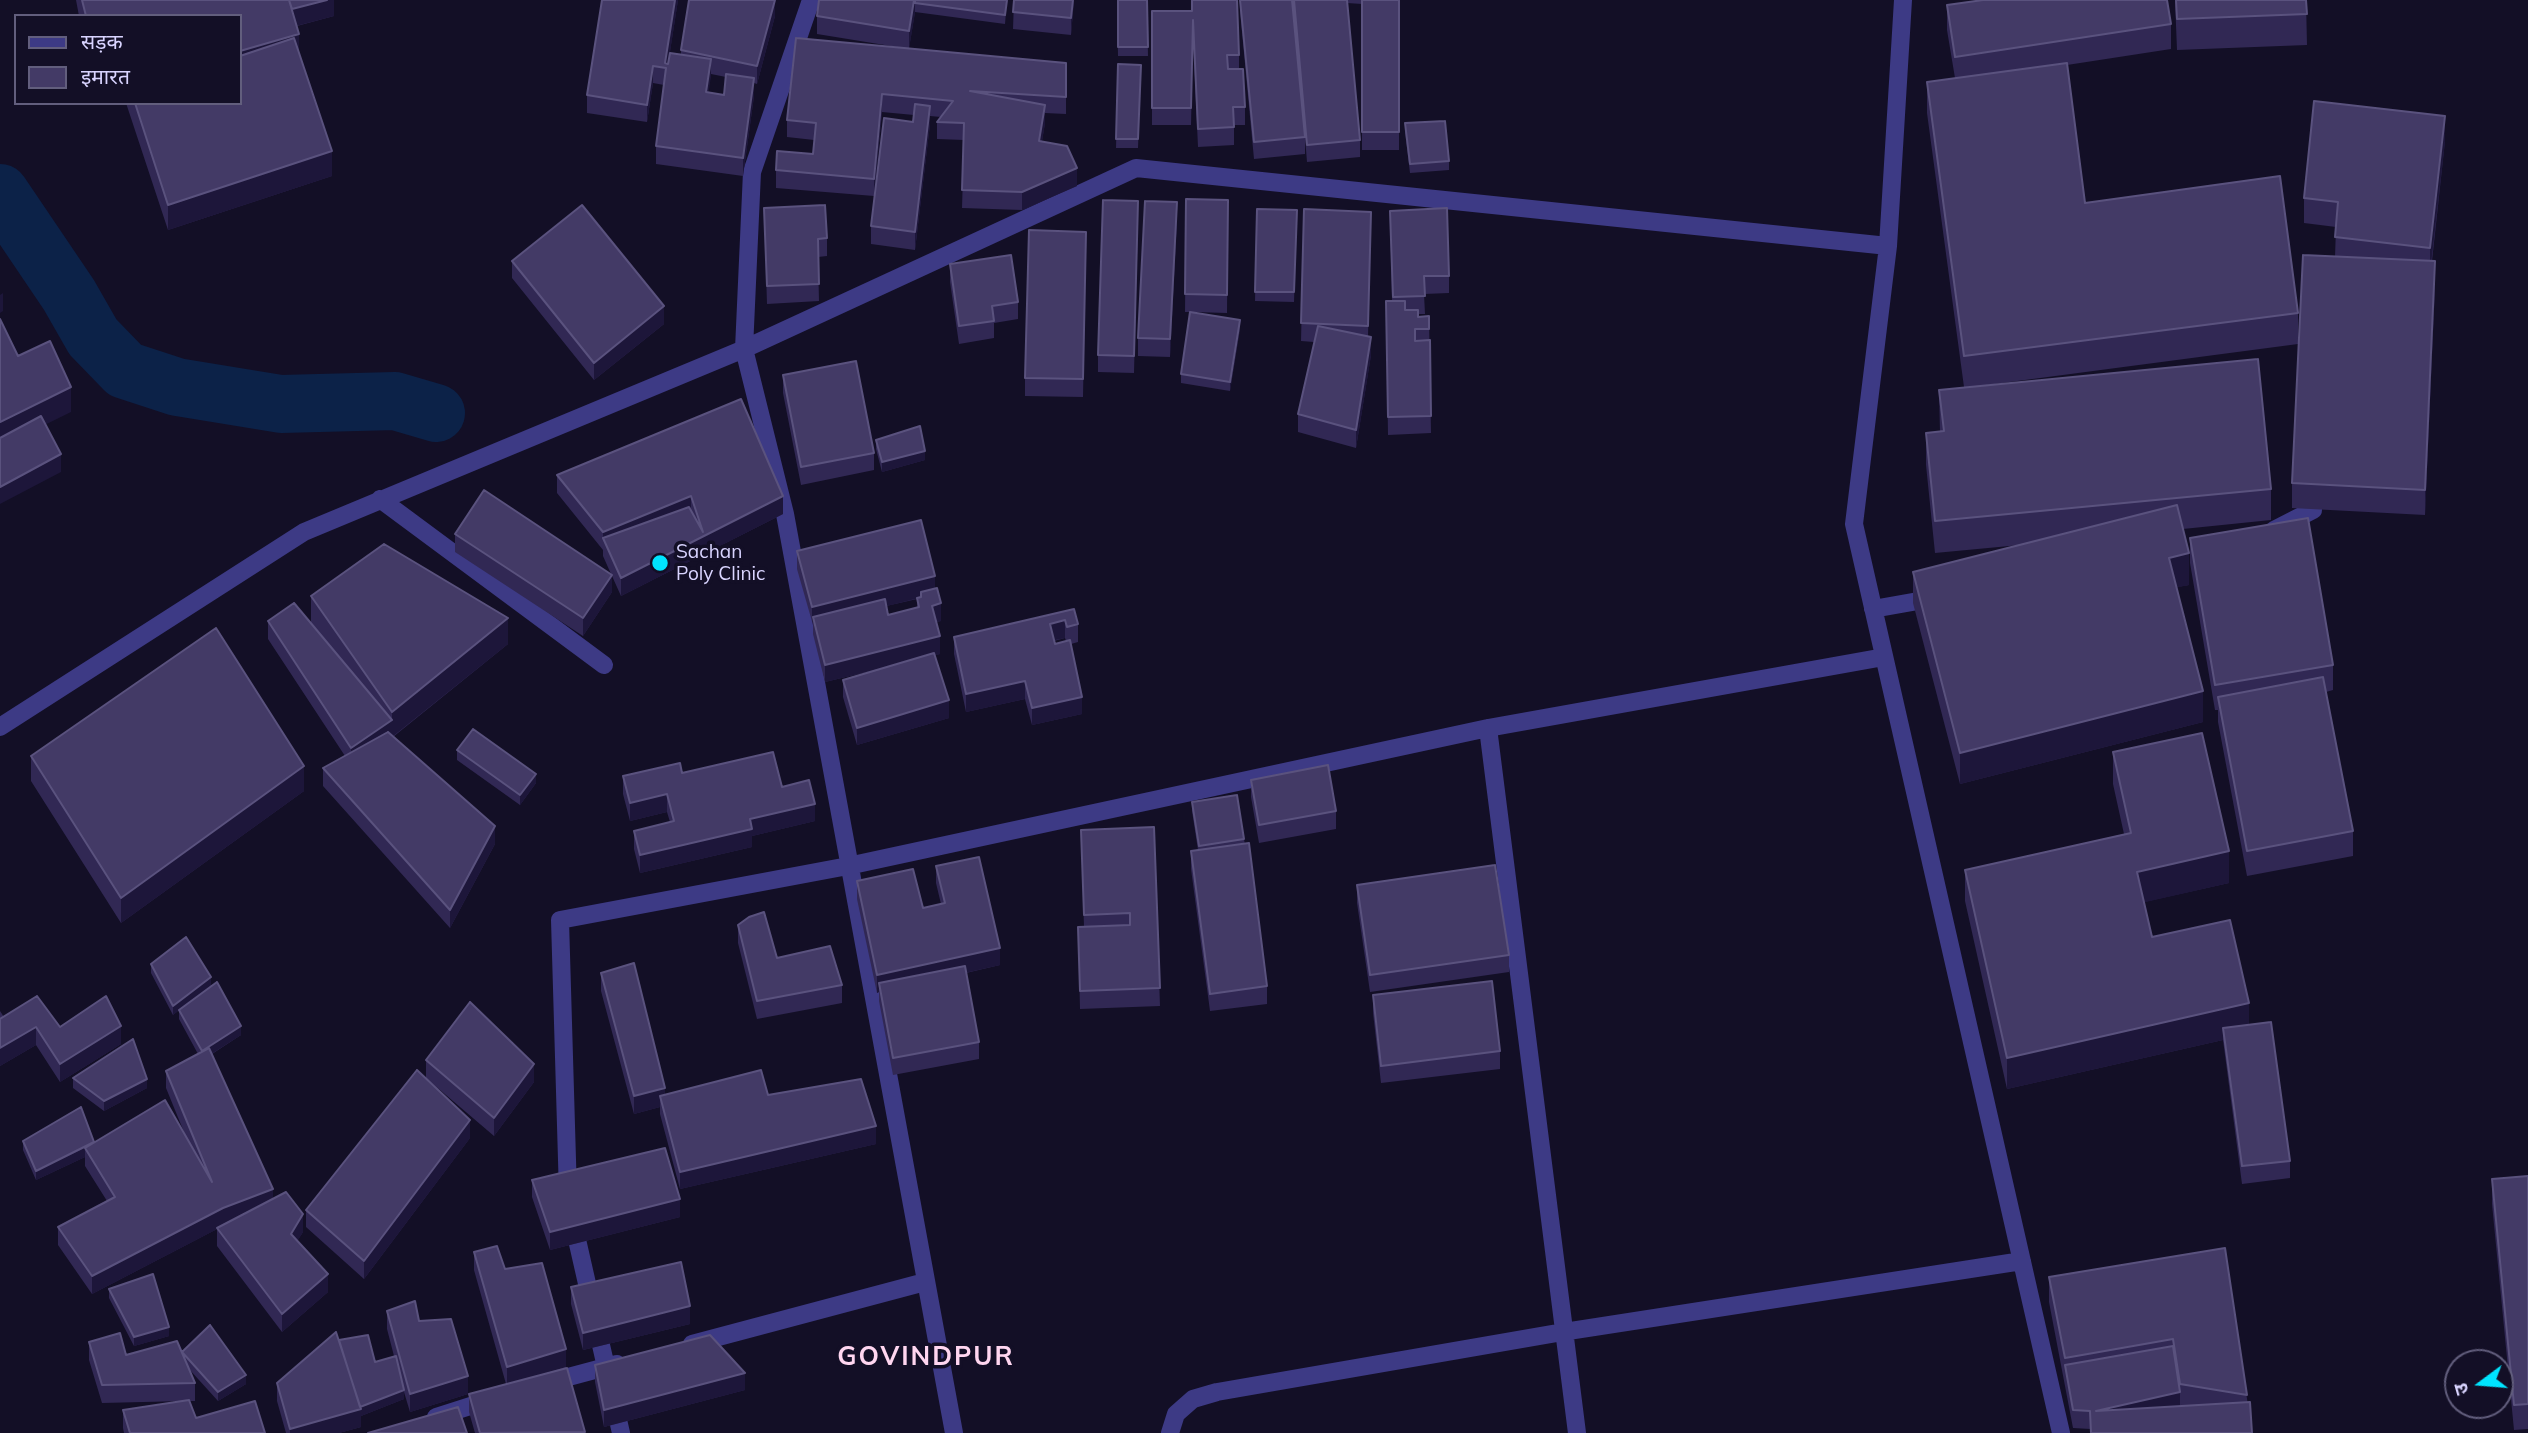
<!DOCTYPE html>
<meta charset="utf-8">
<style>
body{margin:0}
#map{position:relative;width:2528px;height:1433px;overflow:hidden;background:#130f26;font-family:Mulish,"Noto Sans Devanagari",sans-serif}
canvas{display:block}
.legend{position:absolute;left:14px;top:14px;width:228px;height:91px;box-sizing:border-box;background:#130f26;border:2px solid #625e7d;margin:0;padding:9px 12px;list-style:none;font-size:21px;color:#d9d4ff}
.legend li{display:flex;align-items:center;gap:14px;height:35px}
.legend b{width:35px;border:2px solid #625e7d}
.north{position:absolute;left:2444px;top:1349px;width:70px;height:70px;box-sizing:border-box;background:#130f26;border:2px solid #625e7d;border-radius:50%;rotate:254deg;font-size:19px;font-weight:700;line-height:28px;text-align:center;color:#d9d4ff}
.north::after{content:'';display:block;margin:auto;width:24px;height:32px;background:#00e5ff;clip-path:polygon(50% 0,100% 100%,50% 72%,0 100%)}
</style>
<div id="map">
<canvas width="2528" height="1433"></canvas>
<ul class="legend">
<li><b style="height:9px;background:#3d3a85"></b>सड़क</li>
<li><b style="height:19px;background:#433a66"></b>इमारत</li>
</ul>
<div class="north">उ</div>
</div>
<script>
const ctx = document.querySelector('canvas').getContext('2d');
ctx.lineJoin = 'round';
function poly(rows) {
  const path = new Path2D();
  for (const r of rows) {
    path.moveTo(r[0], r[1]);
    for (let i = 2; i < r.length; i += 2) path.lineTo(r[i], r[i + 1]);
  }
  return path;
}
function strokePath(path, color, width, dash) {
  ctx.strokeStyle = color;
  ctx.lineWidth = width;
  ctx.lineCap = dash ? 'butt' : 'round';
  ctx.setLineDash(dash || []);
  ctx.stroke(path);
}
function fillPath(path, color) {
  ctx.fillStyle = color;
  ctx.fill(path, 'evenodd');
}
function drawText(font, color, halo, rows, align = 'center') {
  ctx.font = font + ' Mulish,sans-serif';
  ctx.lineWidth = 7;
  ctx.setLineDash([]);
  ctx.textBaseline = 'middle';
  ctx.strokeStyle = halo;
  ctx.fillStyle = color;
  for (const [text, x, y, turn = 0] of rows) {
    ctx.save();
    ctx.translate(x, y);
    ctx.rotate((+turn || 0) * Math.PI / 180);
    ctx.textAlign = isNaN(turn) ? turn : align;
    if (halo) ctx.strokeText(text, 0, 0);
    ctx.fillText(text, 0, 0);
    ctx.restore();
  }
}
strokePath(poly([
 [0,193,69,295,93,337,125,370,177,387,281,404,395,401,436,413]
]), '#0c2248', 58);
strokePath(poly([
 [811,0,752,172,744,349,785,514,954,1433],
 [1903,0,1888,246,1854,524,2061,1433],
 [380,499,604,665],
 [2274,530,2313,510,2313,488],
 [1873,609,1935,598],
 [0,727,304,532,744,349,1136,168,1888,246],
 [1488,728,1577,1433],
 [568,1194,560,920,848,866,1488,728,1884,657],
 [573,1222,621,1433],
 [692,1344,925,1282],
 [546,1383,617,1364],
 [436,1417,489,1400],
 [1170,1433,1176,1414,1193,1399,1217,1392,1563,1332,2022,1261]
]), '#3d3a85', 18);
fillPath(poly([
 [76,0,334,0,334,16,297,26,299,52,332,176,168,230,126,103,240,103,240,16,79,16],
 [602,0,678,0,668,64,681,55,681,50,775,0,775,16,757,84,754,83,754,96,743,176,656,164,656,146,664,85,653,83,647,122,587,113,587,95],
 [711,74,726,77,724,95,708,92],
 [819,0,1007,0,1005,24,915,12,909,48,1066,63,1066,114,1045,113,1045,123,1042,141,1077,186,1022,210,962,208,964,140,937,139,937,122,941,117,930,116,930,124,915,250,871,244,871,226,913,122,914,115,882,112,874,196,776,188,776,170,813,154,814,140,787,137,787,120,897,47,817,34,817,16],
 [1014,0,1074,0,1071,35,1013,29],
 [1117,0,1147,0,1148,56,1118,56],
 [1191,0,1239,55,1239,69,1245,107,1245,125,1234,125,1234,145,1198,147,1193,38,1191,125,1152,125,1152,11,1191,11],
 [1240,0,1292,0,1293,11,1293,0,1399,0,1399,150,1362,150,1362,4,1347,3,1360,140,1360,157,1307,162,1305,137,1305,154,1254,159,1240,11],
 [2175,0,2306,0,2307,45,2177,50],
 [1947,5,2171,24,2171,49,2067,65,2085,203,2298,313,2298,344,1987,385,2271,489,2271,520,2183,529,2189,585,2177,587,2203,722,1960,784,1913,603,1913,572,2020,545,1935,553,1926,465,1926,433,1940,432,1939,390,1964,387,1927,113,1927,82,1955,78,1947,30],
 [1118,64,1141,65,1138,148,1116,148],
 [1405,123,1449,161,1449,170,1410,173,1405,132],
 [2445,141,2432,261,2435,287,2425,515,2292,508,2292,483,2335,257,2336,227,2304,223,2304,198],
 [1186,199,1228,200,1227,313,1193,312,1240,329,1230,391,1181,383,1181,374,1190,312,1185,312],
 [764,208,827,238,827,256,818,257,819,301,767,304],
 [1257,209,1297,210,1294,302,1255,301],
 [1304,209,1371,212,1368,337,1371,355,1356,448,1298,432,1298,414,1314,342,1301,341],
 [1390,211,1449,276,1449,293,1424,294,1425,314,1418,314,1418,317,1429,316,1431,433,1388,435,1386,301,1392,301],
 [1138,218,1134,373,1098,372,1098,355],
 [1177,219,1170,357,1138,356,1138,338],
 [1086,232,1083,397,1025,396,1025,378],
 [512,261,664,324,594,380,512,278],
 [950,264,1018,302,1018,319,994,323,994,338,959,344,950,282],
 [783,375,874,453,874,470,801,485,783,393],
 [741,399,783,514,621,596,612,576,612,592,583,636,455,552,455,534,611,574,603,556,603,550,557,493,557,475],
 [876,440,925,460,882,472,876,449],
 [2190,538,2333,665,2333,690,2326,692,2353,831,2353,856,2247,876,2218,722,2218,710,2215,710,2190,563],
 [797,551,935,588,941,621,936,622,940,654,935,655,949,718,857,745,843,697,843,680,875,670,825,682,813,634,813,625,797,569],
 [917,599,917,607,888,615,886,606],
 [311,596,508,644,393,737,495,844,450,928,323,786,323,768,345,756,268,639,268,621,311,622],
 [1074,609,1078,624,1078,642,1071,644,1082,714,1032,725,1025,699,966,712,954,654,954,637],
 [1065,638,1066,641,1055,644,1054,641],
 [457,750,536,783,520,805,457,760],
 [2113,752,2229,883,2144,902,2152,937,2249,1025,2290,1161,2290,1178,2242,1184,2223,1040,2007,1089,1965,901,1965,870,2124,834,2113,784],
 [31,756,304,791,121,923,31,781],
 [682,773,782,787,815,821,752,836,752,847,640,873,634,849,634,831,670,822,667,812,630,821,623,794,623,776],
 [1251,780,1336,811,1336,829,1259,843,1251,797],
 [1192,802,1244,839,1267,986,1267,1004,1210,1011,1191,869,1191,851,1198,850,1192,811],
 [1154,827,1160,1006,1080,1009,1078,927,1084,927,1081,830],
 [936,866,1000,965,966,973,979,1042,979,1059,893,1075,879,1001,879,992,877,993,857,899,857,881,923,908,941,904,936,883],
 [1357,885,1509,955,1509,972,1370,992,1357,903],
 [738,925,777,958,842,985,842,1003,757,1019,738,943],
 [151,964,211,986,241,1035,212,1054,273,1199,303,1232,297,1241,328,1292,282,1332,217,1246,217,1229,92,1294,58,1245,58,1227,107,1201,85,1166,85,1157,36,1180,23,1150,23,1141,94,1142,186,1137,166,1088,166,1071,198,1054,179,1019,179,1010,173,1015,151,973],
 [601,973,665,1095,768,1095,876,1144,680,1189,660,1114,660,1107,634,1114,601,991],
 [1373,995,1500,1051,1500,1069,1381,1083,1373,1013],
 [0,1011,4,1017,60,1027,121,1044,60,1082,36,1045,0,1066],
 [426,1060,534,1082,494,1136,426,1078],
 [73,1078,147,1088,104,1111,73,1088],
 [470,1138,364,1279,306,1227,306,1210],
 [2528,1176,2528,1429,2514,1430,2492,1204,2492,1179],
 [532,1180,680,1217,550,1250,532,1197],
 [2225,1248,2252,1433,2090,1433,2090,1429,2073,1428,2049,1302,2049,1277],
 [474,1252,505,1269,566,1367,585,1433,475,1433,469,1412,469,1394,506,1384,474,1270],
 [571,1287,690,1324,583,1350,571,1304],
 [109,1289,169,1336,134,1346,109,1298],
 [387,1311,419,1321,468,1394,410,1412,404,1392,404,1399,361,1416,361,1427,339,1433,286,1433,277,1401,277,1383,339,1340,375,1362,394,1356,387,1329],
 [89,1342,126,1355,182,1352,246,1384,218,1401,189,1369,195,1383,195,1401,190,1401,196,1418,265,1433,124,1433,123,1428,123,1410,185,1401,102,1403,89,1360],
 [595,1365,745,1390,604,1427,595,1382]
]), '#312854');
fillPath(poly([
 [327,0,334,0,334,16,292,27,292,9],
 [675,0,678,0,666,78,665,63],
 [775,0,775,16,757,84,757,66],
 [914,0,915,0,915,12,909,49,909,31],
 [1073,0,1074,0,1071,35,1071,18],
 [299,34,299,60,240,76,240,51],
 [711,59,711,76,706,110,706,92],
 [653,66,653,83,647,122,647,105],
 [754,78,754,96,743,176,743,158],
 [882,94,882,112,874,196,874,179],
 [1045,105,1045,123,1039,159,1039,141],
 [930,106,930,124,915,250,915,232],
 [2445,116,2445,141,2430,273,2430,248],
 [332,151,332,176,168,230,168,205],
 [1077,168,1077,186,1022,210,1022,192],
 [1177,202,1177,219,1170,357,1170,339],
 [2435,261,2435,287,2425,515,2425,490],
 [3,293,3,311,0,313,0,295],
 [664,306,664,324,594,380,594,363],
 [1240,320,1240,329,1230,391,1230,382],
 [1371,337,1371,355,1356,448,1356,430],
 [71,387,71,412,0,447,0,422],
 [925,451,925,460,882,472,882,462],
 [61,454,61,472,0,504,0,487],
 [691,496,691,513,603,539,603,532],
 [783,496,783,514,621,596,621,578],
 [2189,553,2189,585,2169,589,2169,558],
 [612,575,612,592,583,636,583,618],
 [935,576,935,594,815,624,813,617,812,625,812,607],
 [941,603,941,621,932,623,932,606],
 [508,618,508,644,392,737,351,766,351,748,392,720,392,712],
 [1065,620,1065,638,1050,641,1050,624],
 [940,636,940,654,825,682,825,665],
 [1025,681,1025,699,966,712,966,694],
 [2203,691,2203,722,1960,784,1960,753],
 [1082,697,1082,714,1032,725,1032,708],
 [949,700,949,718,857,745,857,728],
 [304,766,304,791,121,923,121,898],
 [536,774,536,783,520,805,520,795],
 [667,794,667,812,630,821,630,803],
 [815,804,815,821,752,836,752,847,640,873,640,855,750,819],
 [495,826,495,844,450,928,450,910],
 [2229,851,2229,883,2137,904,2137,872],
 [1000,948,1000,965,881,992,879,983,879,992,877,993,877,975],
 [211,977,211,986,173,1015,173,1006],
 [2249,1003,2249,1034,2223,1028,2223,1040,2007,1089,2007,1058],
 [121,1026,121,1044,60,1082,60,1064],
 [241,1026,241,1035,202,1060,202,1051],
 [36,1027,36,1045,0,1066,0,1048],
 [534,1064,534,1082,494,1136,494,1118],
 [147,1079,147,1088,104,1111,104,1101],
 [665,1088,665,1106,660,1096,660,1107,634,1114,634,1096],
 [470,1120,470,1138,364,1279,364,1261],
 [876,1126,876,1144,680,1189,680,1172],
 [85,1148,85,1157,36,1180,36,1171],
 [273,1189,273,1207,223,1226,92,1294,92,1276,223,1208],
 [680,1199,680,1217,550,1250,550,1232],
 [303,1214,303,1232,291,1252,291,1234],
 [328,1274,328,1292,282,1332,282,1314],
 [690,1306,690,1324,583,1350,583,1333],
 [169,1327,169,1336,134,1346,134,1337],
 [566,1349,566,1367,507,1385,507,1367],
 [745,1373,745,1390,604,1427,604,1410],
 [246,1375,246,1384,218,1401,218,1392],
 [468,1376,468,1394,410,1412,410,1394],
 [404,1390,404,1399,361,1416,361,1427,339,1433,290,1433,290,1429,358,1408],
 [2180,1392,2180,1409,2096,1411]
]), '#1d163a');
const building = poly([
 [82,0,289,0,299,34,240,51,240,16,86,16,82,0],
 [289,0,327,0,292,9,289,0],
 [602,0,675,0,665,63,668,64,670,53,711,59,706,92,724,95,726,74,754,78,743,158,656,146,666,68,653,66,647,105,587,95,602,0],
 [689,0,775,0,757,66,681,50,689,0],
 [819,0,914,0,909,31,817,16,819,0],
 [915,0,1007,0,1005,15,915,3,915,0],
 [1014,0,1073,0,1071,18,1013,12,1014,0],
 [1118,0,1147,0,1148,47,1118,47,1118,0],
 [1192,0,1237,0,1239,55,1227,55,1228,69,1243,69,1245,107,1233,107,1234,127,1198,129,1193,20,1191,108,1152,108,1152,11,1192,11,1192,0],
 [1240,0,1292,0,1305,137,1254,142,1240,0],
 [1294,0,1347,0,1360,140,1307,145,1294,0],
 [1362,0,1399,0,1399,132,1362,132,1362,0],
 [1983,0,2167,0,2171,24,1955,57,1947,5,1983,0],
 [2176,0,2306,0,2307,14,2177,19,2176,0],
 [294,38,332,151,168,205,135,103,240,103,240,56,294,38],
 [796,38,1066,63,1066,97,970,91,1045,105,1039,141,1067,146,1077,168,1022,192,962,190,964,123,937,122,953,101,882,94,874,179,776,170,777,151,813,154,816,123,787,120,796,38],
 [2067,63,2085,203,2280,176,2298,313,1964,356,1927,82,2067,63],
 [1118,64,1141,65,1138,139,1116,139,1118,64],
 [2314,101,2445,116,2430,248,2335,237,2338,202,2304,198,2314,101],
 [915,104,930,106,915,232,871,226,884,118,913,122,915,104],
 [1445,121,1449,161,1410,164,1405,123,1445,121],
 [1186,199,1228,200,1227,295,1185,294,1186,199],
 [1103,200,1138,201,1134,356,1098,355,1103,200],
 [1145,201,1177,202,1170,339,1138,338,1145,201],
 [582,205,664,306,594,363,512,261,582,205],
 [825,205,827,238,818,239,819,284,767,286,764,208,825,205],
 [1447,208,1449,276,1424,276,1425,296,1393,297,1390,211,1447,208],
 [1257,209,1297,210,1294,292,1255,292,1257,209],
 [1304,209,1371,212,1368,326,1301,323,1304,209],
 [1029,230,1086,232,1083,379,1025,378,1029,230],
 [1011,255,1018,302,992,306,994,321,959,326,950,264,1011,255],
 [2303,255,2435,261,2425,490,2292,483,2303,255],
 [1386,301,1405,301,1405,310,1418,310,1418,317,1429,316,1429,329,1415,329,1415,341,1430,340,1431,416,1388,417,1386,301],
 [1190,312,1240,320,1230,382,1181,374,1190,312],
 [0,319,18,356,50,341,71,387,0,422,0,319],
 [1318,326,1371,337,1356,430,1298,414,1318,326],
 [2258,359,2271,489,1935,521,1926,433,1944,431,1939,390,2258,359],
 [856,361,874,453,801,467,783,375,856,361],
 [741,399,783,496,621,578,603,538,689,507,703,532,691,496,603,532,557,475,741,399],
 [41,416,61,454,0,487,0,438,41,416],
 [920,426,925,451,882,462,876,440,920,426],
 [484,490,612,575,583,618,455,534,484,490],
 [2177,505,2189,553,2169,558,2203,691,1960,753,1913,572,2177,505],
 [2308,518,2333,665,2215,685,2190,538,2308,518],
 [921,520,935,576,812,607,797,551,921,520],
 [384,544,508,618,392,712,311,596,384,544],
 [937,588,941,603,932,606,940,636,825,665,813,617,885,599,888,615,919,607,917,598,921,597,921,592,937,588],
 [294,603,392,720,351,748,268,621,294,603],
 [1074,609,1078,624,1067,627,1065,620,1050,624,1055,644,1070,640,1082,697,1032,708,1025,681,966,694,954,637,1074,609],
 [216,628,304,766,121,898,31,756,216,628],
 [934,653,949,700,857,728,843,680,934,653],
 [2323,677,2353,831,2247,851,2218,697,2323,677],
 [473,729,536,774,520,795,457,750,473,729],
 [388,732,495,826,450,910,323,768,388,732],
 [2202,733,2229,851,2137,872,2152,937,2230,920,2249,1003,2007,1058,1965,870,2131,833,2113,752,2202,733],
 [773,752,782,787,809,780,815,804,750,819,752,829,640,855,634,831,674,821,667,794,630,803,623,776,680,763,682,773,773,752],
 [1328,765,1336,811,1259,825,1251,780,1328,765],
 [1237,795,1244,839,1199,846,1192,802,1237,795],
 [1154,827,1160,988,1080,991,1078,927,1130,925,1130,913,1084,915,1081,830,1154,827],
 [1249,843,1267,986,1210,994,1191,851,1249,843],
 [979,857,1000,948,877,975,857,881,913,869,923,908,945,903,936,866,979,857],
 [1495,865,1509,955,1370,975,1357,885,1495,865],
 [764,912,777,958,830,946,842,985,757,1001,738,925,749,917,764,912],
 [186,937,211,977,173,1006,151,964,186,937],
 [634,963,665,1088,634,1096,601,973,634,963],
 [965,966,979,1042,893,1058,879,983,965,966],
 [1492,981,1500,1051,1381,1066,1373,995,1492,981],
 [217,982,241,1026,202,1051,179,1010,217,982],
 [37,996,60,1027,106,996,121,1026,60,1064,36,1027,0,1048,0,1019,37,996],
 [470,1002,534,1064,494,1118,426,1060,470,1002],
 [2271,1022,2290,1161,2242,1166,2223,1028,2271,1022],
 [133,1039,147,1079,104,1101,73,1078,133,1039],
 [209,1048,273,1189,223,1208,92,1276,58,1227,115,1197,85,1148,165,1100,212,1182,166,1071,209,1048],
 [417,1070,470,1120,364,1261,306,1210,417,1070],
 [761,1070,768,1095,861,1079,876,1126,680,1172,660,1096,761,1070],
 [81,1107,94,1142,36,1171,23,1141,81,1107],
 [665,1148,680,1199,550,1232,532,1180,665,1148],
 [2528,1176,2528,1404,2514,1405,2492,1179,2528,1176],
 [286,1192,303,1214,291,1234,328,1274,282,1314,217,1228,286,1192],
 [497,1246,505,1269,542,1263,566,1349,507,1367,474,1252,497,1246],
 [2225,1248,2247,1395,2180,1384,2173,1339,2065,1358,2049,1277,2225,1248],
 [681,1262,690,1306,583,1333,571,1287,681,1262],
 [153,1274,169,1327,134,1337,109,1289,153,1274],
 [415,1301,419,1321,451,1319,468,1376,410,1394,387,1311,415,1301],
 [210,1325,246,1375,218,1392,182,1352,210,1325],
 [336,1332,361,1409,290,1429,277,1383,336,1332],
 [120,1333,126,1355,177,1341,195,1383,102,1385,89,1342,120,1333],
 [368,1335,375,1362,396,1356,404,1390,360,1407,339,1340,368,1335],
 [710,1335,745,1373,604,1410,595,1365,710,1335],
 [2173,1346,2180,1392,2096,1411,2250,1402,2252,1433,2091,1433,2090,1411,2073,1410,2065,1365,2173,1346],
 [567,1368,585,1432,480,1433,469,1394,567,1368],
 [189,1400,196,1418,255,1401,265,1433,130,1433,123,1410,189,1400],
 [458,1407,467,1433,368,1433,458,1407]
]);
fillPath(building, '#433a66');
strokePath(building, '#5a527e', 2);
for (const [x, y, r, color] of [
 [660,563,9,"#00e5ff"]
]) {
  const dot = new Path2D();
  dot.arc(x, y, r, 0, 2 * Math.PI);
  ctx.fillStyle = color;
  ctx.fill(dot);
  strokePath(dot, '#130f26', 2.5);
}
drawText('19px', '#d9d4ff', '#130f26', [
 ["Sachan",676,552],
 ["Poly Clinic",676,574]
], 'left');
ctx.letterSpacing = '2px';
drawText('bold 26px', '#ffd6f0', '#130f26', [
 ["GOVINDPUR",926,1357]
]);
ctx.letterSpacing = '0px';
</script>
